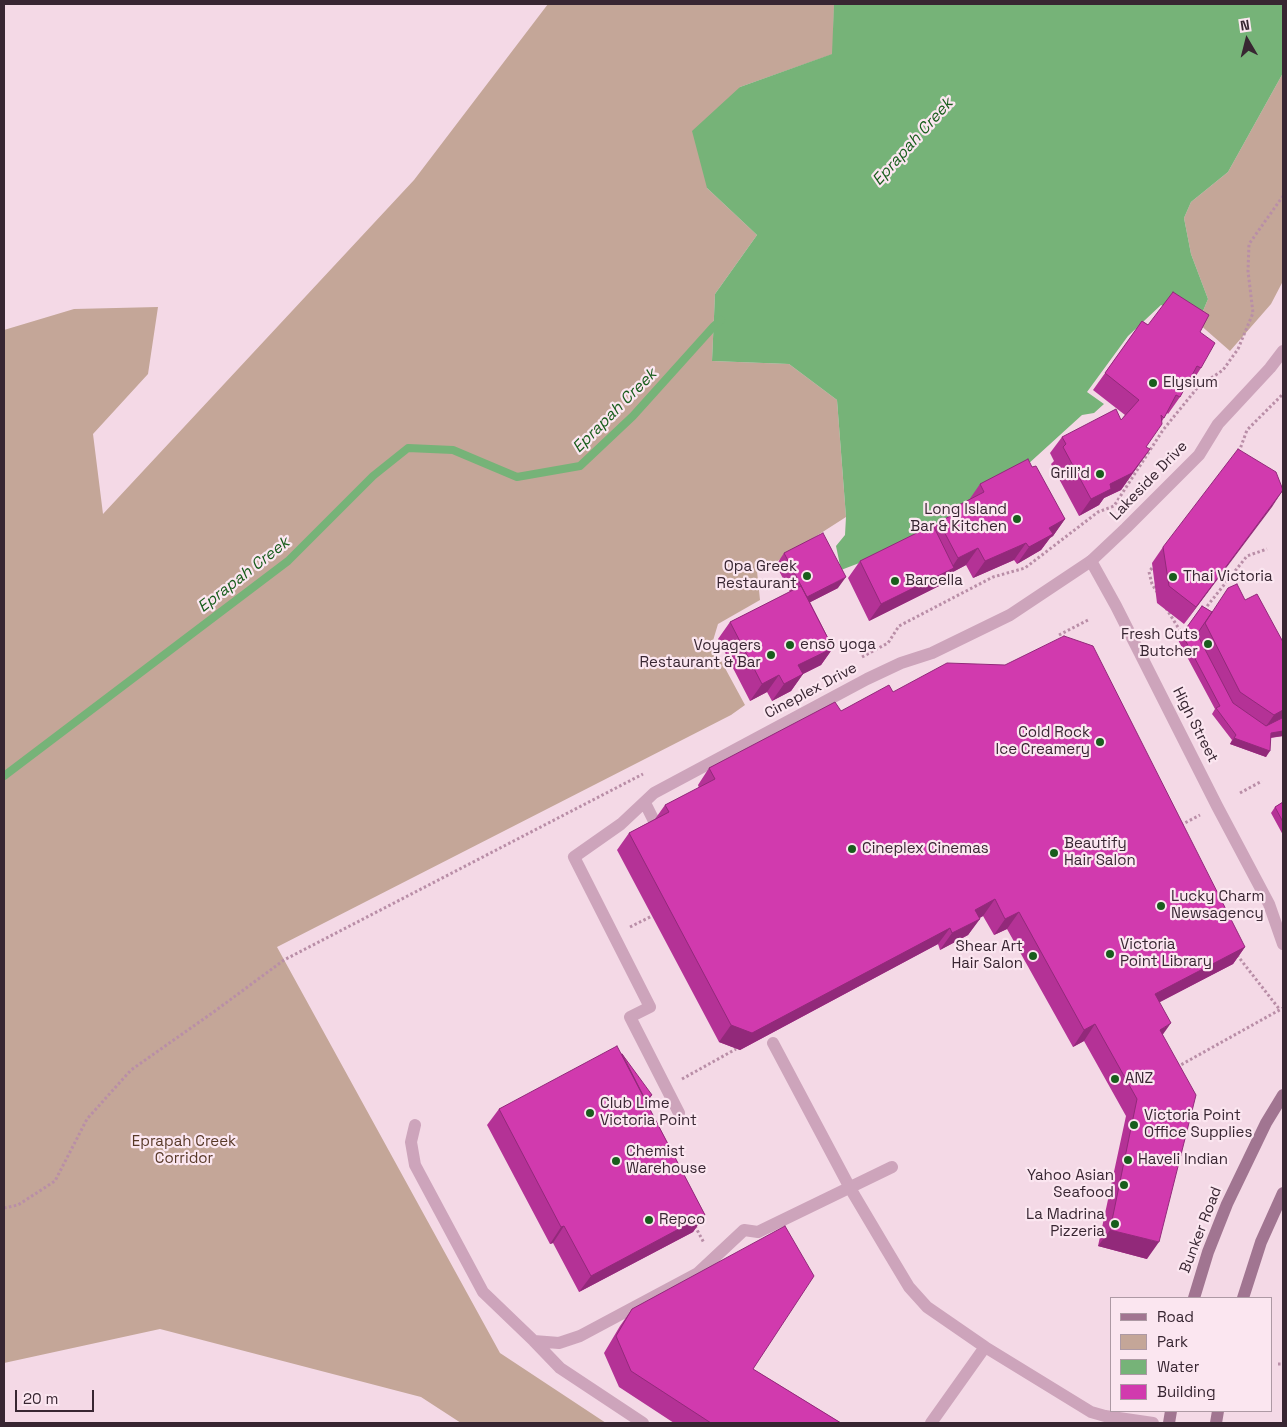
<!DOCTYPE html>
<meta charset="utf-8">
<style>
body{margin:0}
#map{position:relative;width:1287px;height:1427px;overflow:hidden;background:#f4d9e6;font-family:"Space Grotesk",sans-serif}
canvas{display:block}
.frame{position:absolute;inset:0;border:5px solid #382632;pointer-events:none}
.legend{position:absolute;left:1110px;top:1297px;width:162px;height:115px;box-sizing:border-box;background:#fbe6f0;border:1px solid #ad99a4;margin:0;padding:6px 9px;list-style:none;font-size:15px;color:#382632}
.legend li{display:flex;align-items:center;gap:10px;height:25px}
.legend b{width:25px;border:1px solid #ad99a4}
.north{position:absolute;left:1222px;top:15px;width:50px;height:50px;-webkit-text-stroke:4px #fbe6f0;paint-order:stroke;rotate:352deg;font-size:14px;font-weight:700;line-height:20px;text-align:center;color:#382632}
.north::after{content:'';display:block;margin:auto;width:18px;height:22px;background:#382632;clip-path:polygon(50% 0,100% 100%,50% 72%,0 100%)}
.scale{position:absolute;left:15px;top:1390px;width:79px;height:22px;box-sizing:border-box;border:2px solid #382632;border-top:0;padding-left:6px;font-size:15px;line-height:18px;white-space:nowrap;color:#382632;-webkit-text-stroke:4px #fbe6f0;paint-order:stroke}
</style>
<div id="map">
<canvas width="1287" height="1427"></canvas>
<div class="frame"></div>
<ul class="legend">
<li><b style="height:6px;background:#a17591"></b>Road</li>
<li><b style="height:14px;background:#c4a698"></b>Park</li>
<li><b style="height:14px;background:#76b378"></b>Water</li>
<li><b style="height:14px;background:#d13aae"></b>Building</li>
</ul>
<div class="north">N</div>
<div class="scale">20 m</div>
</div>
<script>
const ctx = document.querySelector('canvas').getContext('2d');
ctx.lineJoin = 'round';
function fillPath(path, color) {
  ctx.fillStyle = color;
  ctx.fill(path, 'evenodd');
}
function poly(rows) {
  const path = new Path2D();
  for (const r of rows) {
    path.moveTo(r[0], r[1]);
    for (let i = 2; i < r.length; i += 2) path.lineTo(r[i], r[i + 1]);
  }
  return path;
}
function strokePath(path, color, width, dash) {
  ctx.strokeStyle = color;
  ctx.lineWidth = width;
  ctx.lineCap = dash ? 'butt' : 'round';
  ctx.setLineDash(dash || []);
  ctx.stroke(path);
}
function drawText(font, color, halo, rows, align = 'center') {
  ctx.font = font + ' "Space Grotesk",sans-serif';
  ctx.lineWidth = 4.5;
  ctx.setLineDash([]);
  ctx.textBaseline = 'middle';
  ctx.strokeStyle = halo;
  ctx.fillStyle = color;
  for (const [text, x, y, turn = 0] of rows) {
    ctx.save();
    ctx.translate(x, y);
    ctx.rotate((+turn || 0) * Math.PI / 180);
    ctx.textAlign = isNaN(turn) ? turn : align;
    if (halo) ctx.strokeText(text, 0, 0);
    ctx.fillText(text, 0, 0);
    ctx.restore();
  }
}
fillPath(poly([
 [548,4,834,4,833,54,740,87,707,188,757,235,715,294,712,361,789,364,837,400,846,517,768,567,757,571,760,600,718,624,712,644,745,705,731,715,277,947,500,1353,606,1423,461,1423,421,1397,160,1329,4,1363,4,330,74,309,158,307,148,374,93,434,103,514,414,180],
 [1283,73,1283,281,1271,304,1230,351,1198,323,1208,299,1191,254,1184,218,1191,202,1228,172]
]), '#c4a698');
fillPath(poly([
 [834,4,1283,4,1283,73,1228,172,1191,202,1184,218,1191,254,1208,299,1198,323,1161,305,1128,336,1087,392,1104,404,1094,413,1082,415,1016,475,964,508,875,557,841,570,836,546,845,535,846,517,837,400,789,364,712,361,715,294,757,235,707,188,692,131,740,87,832,54]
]), '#76b378');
strokePath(poly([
 [4,776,288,561,373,476,408,448,453,450,517,477,580,466,633,416,714,326,721,320]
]), '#76b378', 8);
strokePath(poly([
 [1239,452,1247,430,1283,394],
 [1155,564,1149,572,1152,584,1157,592],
 [1166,608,1184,637],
 [1204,610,1247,556,1267,549],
 [1059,635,1090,619],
 [862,657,888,643,899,626,993,577,1025,568,1098,512,1114,506,1163,430,1198,387,1223,370,1238,349,1253,313,1248,271,1249,244,1283,196],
 [1240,793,1262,781],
 [1181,825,1200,815],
 [630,927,652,916],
 [1237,955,1280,1010],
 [1177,1067,1283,1008],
 [682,1079,736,1049],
 [4,1208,18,1205,55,1181,87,1119,131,1070,215,1011,284,960,643,774],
 [695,1226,704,1243],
 [1278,1364,1283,1364]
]), '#b98ea7', 3, [2.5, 2.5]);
strokePath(poly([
 [645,803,654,821],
 [773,1043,850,1188,885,1247,909,1287,927,1307,985,1347,1091,1412,1105,1416,1153,1423],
 [679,1113,630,1017,650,1007,574,857,621,824,654,793,867,679,901,663,932,653,1010,615,1091,561,1126,528,1199,455,1218,424,1270,368,1283,351],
 [415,1125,411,1142,415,1165,483,1292,534,1341,559,1343,580,1336,698,1273,744,1230,758,1232,892,1167],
 [534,1341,560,1368,643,1423],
 [931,1423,985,1347]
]), '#cda4bb', 12);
strokePath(poly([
 [1091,561,1116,606,1217,806,1269,904,1283,944]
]), '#cda4bb', 12);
strokePath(poly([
 [1194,1298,1208,1252,1227,1204,1266,1123,1283,1095],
 [1243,1298,1261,1242,1283,1193],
 [1169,1423,1171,1411],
 [1216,1423,1218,1411]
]), '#a17591', 12);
fillPath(poly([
 [1142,321,1148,325,1200,332,1201,368,1190,385,1187,384,1180,397,1168,414,1167,413,1146,447,1138,466,1121,490,1104,498,1099,505,1079,516,1051,464,1054,461,1050,453,1062,437,1121,420,1125,415,1093,390],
 [1032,467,1065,519,1053,536,1050,538,1041,550,1017,564,1014,560,973,578,966,565,951,573,943,584,869,621,848,578,860,561,934,527,939,522,949,516,955,507,969,500,980,484],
 [1283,490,1184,624,1157,603,1152,563,1163,547],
 [784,553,838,588,810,602,833,648,821,665,803,674,791,691,772,701,767,692,750,701,718,639,730,622,790,592,776,565],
 [1245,600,1283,642,1283,736,1271,738,1266,757,1230,744,1232,740,1212,714,1215,709,1178,640,1202,606,1212,612],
 [893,692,1245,947,1233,964,1159,1002,1163,1035,1147,1259,1098,1246,1126,1116,1084,1041,1073,1047,1007,929,994,935,983,916,980,918,968,935,940,950,938,944,740,1050,719,1042,617,850,629,833,655,819,665,805,699,788,698,785,709,768,841,711],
 [1283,802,1283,835,1271,813,1275,807],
 [622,1054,648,1101,646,1102,705,1215,693,1232,579,1292,553,1243,550,1244,487,1125,499,1109],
 [632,1309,753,1369,841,1423,674,1423,619,1387,604,1353,620,1326]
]), '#b43296');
fillPath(poly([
 [1150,449,1121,490,1104,498,1099,505,1079,516,1091,499,1110,484],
 [1283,490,1272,507,1184,624,1196,607],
 [1065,519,1053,536,1050,538,1041,550,1017,564,1029,547,1049,528],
 [1026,543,1014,560,973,578,985,561],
 [978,548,966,565,951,573,943,584,869,621,881,604,950,570,958,558],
 [846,577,838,588,799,608,807,597],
 [833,648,821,665,787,682,798,665],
 [803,674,791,691,772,701,784,684],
 [779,675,767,692,750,701,762,684],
 [1283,710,1283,716,1278,724,1262,732,1274,715],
 [1283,731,1283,736,1267,738,1271,733],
 [1234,738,1270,751,1266,757,1230,744],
 [995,899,983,916,963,926,975,910],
 [1019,912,1007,929,994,935,1005,919],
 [980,919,968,935,940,950,952,933],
 [950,928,938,944,740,1050,719,1042,731,1025],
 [1245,947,1233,964,1143,1011,1155,994],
 [1171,1023,1159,1040,1160,1030],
 [1095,1024,1084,1041,1073,1047,1084,1030],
 [652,1095,648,1101,630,1111,634,1105],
 [705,1215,693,1232,579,1292,591,1276],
 [564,1226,553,1243,550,1244,561,1227],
 [1110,1230,1159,1242,1147,1259,1098,1246]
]), '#92297a');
const building = poly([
 [1173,292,1209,315,1200,332,1215,343,1201,368,1197,366,1180,397,1176,395,1164,418,1161,415,1162,424,1146,447,1150,449,1132,473,1110,484,1111,489,1091,499,1063,447,1066,444,1062,437,1116,409,1121,420,1139,400,1105,373,1142,321,1148,325,1173,292],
 [1238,449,1276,472,1283,490,1196,607,1169,586,1163,547,1238,449],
 [1028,459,1032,467,1036,466,1065,519,1049,528,1053,534,1029,547,1026,543,985,561,978,548,958,558,939,522,958,512,955,507,984,492,980,484,1028,459],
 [933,525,954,568,881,604,860,561,933,525],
 [823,533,846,577,807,597,784,553,823,533],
 [1237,584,1245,600,1257,594,1283,642,1283,710,1274,715,1240,692,1205,623,1228,588,1237,584],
 [801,586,833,648,798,665,803,674,784,684,779,675,762,684,730,622,801,586],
 [1202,606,1212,612,1197,634,1233,703,1266,726,1282,718,1283,716,1283,731,1271,733,1270,751,1234,738,1236,735,1216,708,1220,706,1182,634,1202,606],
 [1064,636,1093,646,1245,947,1155,994,1171,1023,1160,1030,1196,1095,1159,1242,1110,1230,1137,1099,1095,1024,1084,1030,1019,912,1005,919,995,899,975,910,980,919,952,933,950,928,752,1033,731,1025,629,833,669,812,665,805,715,779,709,768,835,702,841,711,889,685,893,692,947,663,1005,665,1064,636],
 [1283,802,1283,822,1275,807,1283,802],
 [617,1046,705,1215,591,1276,564,1226,561,1227,499,1109,617,1046],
 [622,1054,652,1095,645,1099,622,1054],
 [785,1226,814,1276,753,1369,841,1423,711,1423,631,1371,616,1336,632,1309,785,1226]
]);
fillPath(building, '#d13aae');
strokePath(building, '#92297a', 1);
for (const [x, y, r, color] of [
 [1153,383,5,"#185d1c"],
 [1100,474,5,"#185d1c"],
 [1017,519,5,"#185d1c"],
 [807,576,5,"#185d1c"],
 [1173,577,5,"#185d1c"],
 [895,581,5,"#185d1c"],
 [1208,644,5,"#185d1c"],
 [790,645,5,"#185d1c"],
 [771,655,5,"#185d1c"],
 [1100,742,5,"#185d1c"],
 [852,849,5,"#185d1c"],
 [1054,853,5,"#185d1c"],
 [1161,906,5,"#185d1c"],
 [1110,954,5,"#185d1c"],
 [1033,956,5,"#185d1c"],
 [1115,1079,5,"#185d1c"],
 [590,1113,5,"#185d1c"],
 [1134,1125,5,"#185d1c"],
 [1128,1160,5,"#185d1c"],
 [616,1161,5,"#185d1c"],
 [1124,1185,5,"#185d1c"],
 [649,1220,5,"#185d1c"],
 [1115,1224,5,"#185d1c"]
]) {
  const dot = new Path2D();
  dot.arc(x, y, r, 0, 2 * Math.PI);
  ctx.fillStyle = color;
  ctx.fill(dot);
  strokePath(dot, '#fbe6f0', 2);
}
drawText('15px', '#382632', '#fbe6f0', [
 ["Elysium",1163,383],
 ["Grill'd",1090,474,"right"],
 ["Long Island",1007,510,"right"],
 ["Bar & Kitchen",1007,527,"right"],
 ["Opa Greek",797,567,"right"],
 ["Restaurant",797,584,"right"],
 ["Thai Victoria",1183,577],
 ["Barcella",905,581],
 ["Fresh Cuts",1198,635,"right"],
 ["Butcher",1198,652,"right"],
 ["ensō yoga",800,645],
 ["Voyagers",761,646,"right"],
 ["Restaurant & Bar",761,663,"right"],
 ["Cold Rock",1090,733,"right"],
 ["Ice Creamery",1090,750,"right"],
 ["Beautify",1064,844],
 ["Hair Salon",1064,861],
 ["Cineplex Cinemas",862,849],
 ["Lucky Charm",1171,897],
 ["Newsagency",1171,914],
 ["Victoria",1120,945],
 ["Point Library",1120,962],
 ["Shear Art",1023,947,"right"],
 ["Hair Salon",1023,964,"right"],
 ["ANZ",1125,1079],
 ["Club Lime",600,1104],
 ["Victoria Point",600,1121],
 ["Victoria Point",1144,1116],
 ["Office Supplies",1144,1133],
 ["Chemist",626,1152],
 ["Warehouse",626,1169],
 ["Haveli Indian",1138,1160],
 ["Yahoo Asian",1114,1176,"right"],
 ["Seafood",1114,1193,"right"],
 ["La Madrina",1105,1215,"right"],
 ["Pizzeria",1105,1232,"right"],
 ["Repco",659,1220]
], 'left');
drawText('15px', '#382632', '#fbe6f0', [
 ["Lakeside Drive",1149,481,-46],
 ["Cineplex Drive",811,691,-28],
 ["High Street",1195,725,63],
 ["Bunker Road",1201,1230,-69]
]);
drawText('15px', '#583928', '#fbe6f0', [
 ["Eprapah Creek",184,1142],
 ["Corridor",184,1159]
]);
drawText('italic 16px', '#185d1c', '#fbe6f0', [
 ["Eprapah Creek",913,142,-48],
 ["Eprapah Creek",615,411,-45],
 ["Eprapah Creek",244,575,-38]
]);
</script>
